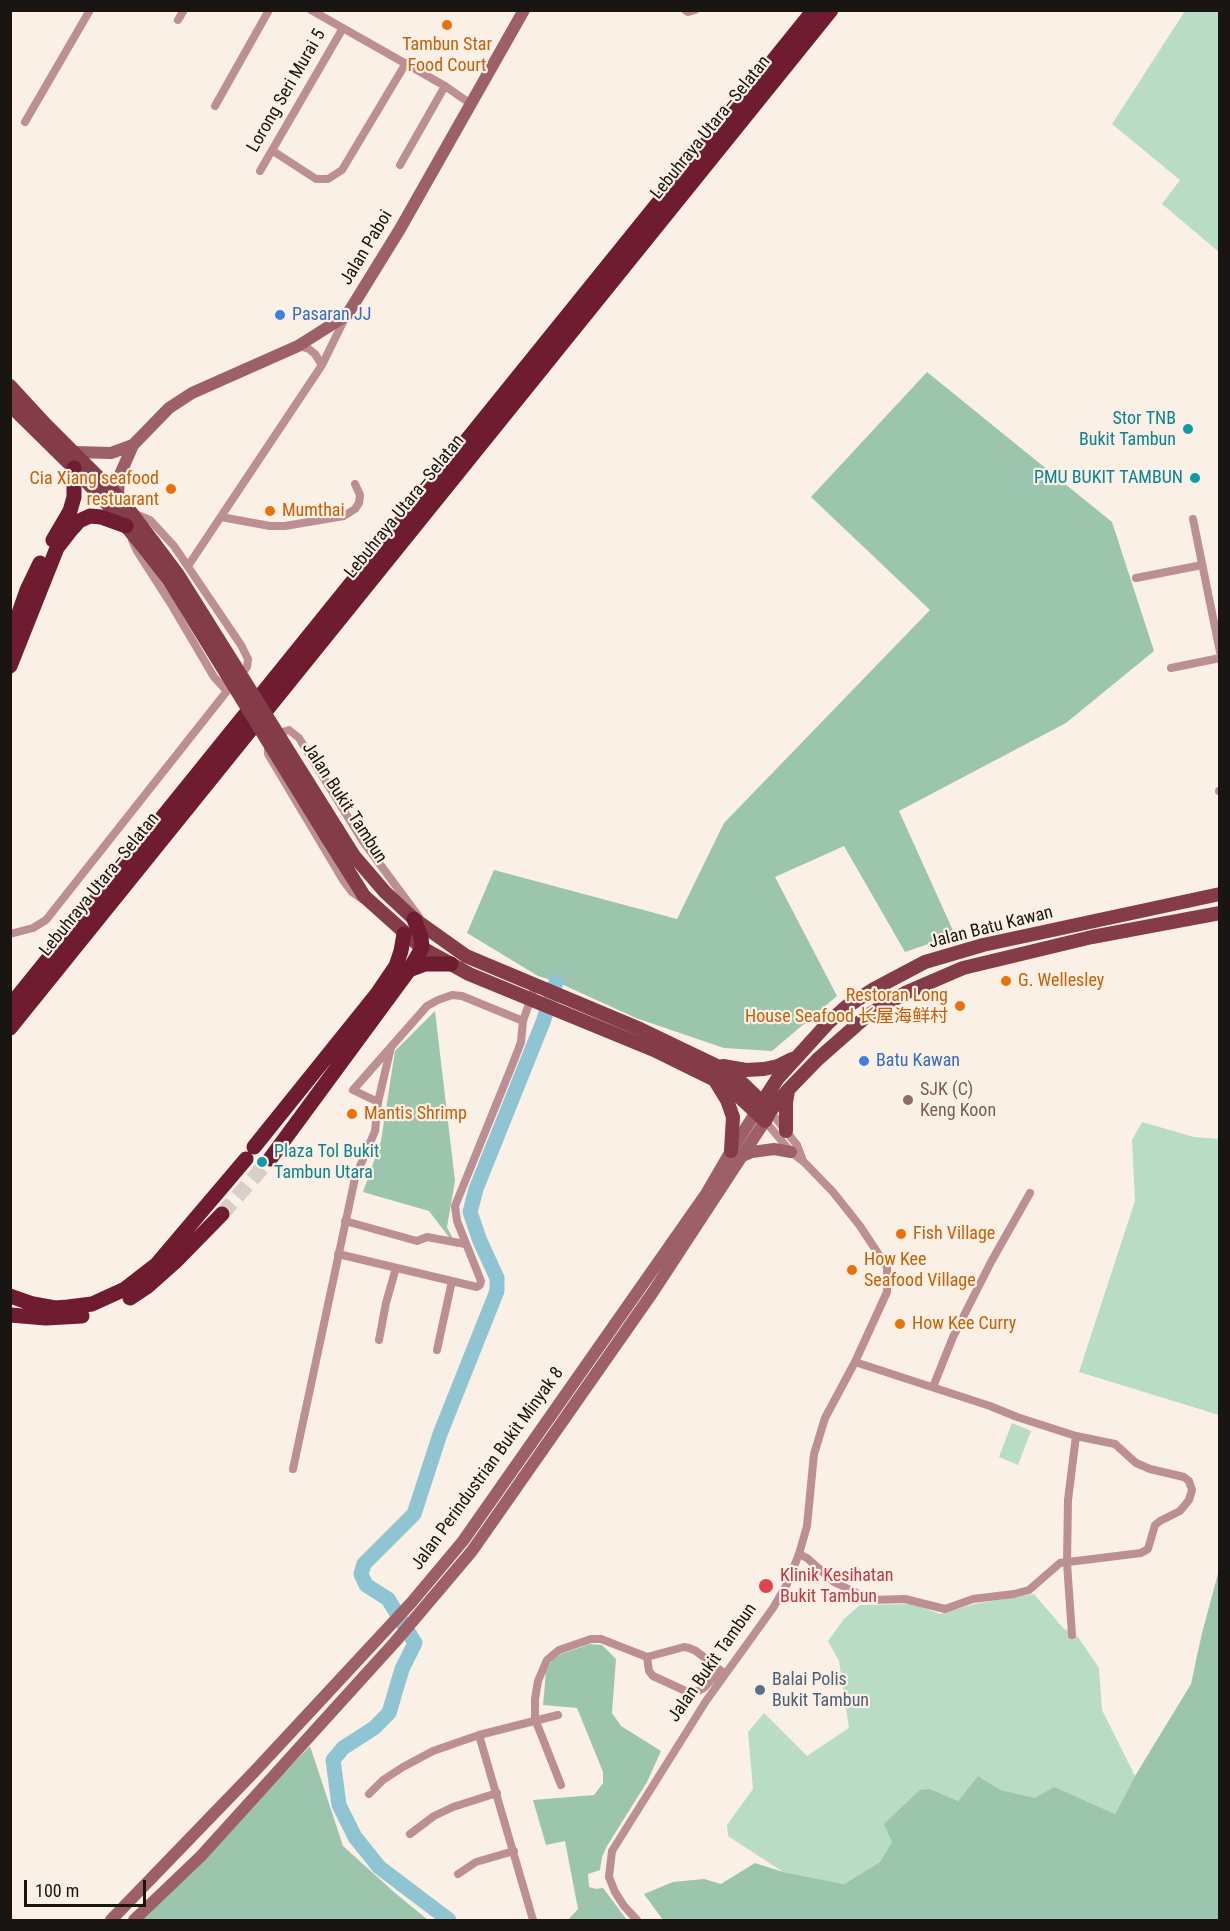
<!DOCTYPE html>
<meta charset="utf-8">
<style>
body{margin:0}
#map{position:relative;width:1230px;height:1931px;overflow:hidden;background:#faf0e6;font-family:"Roboto Condensed",sans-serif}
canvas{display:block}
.frame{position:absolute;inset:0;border:12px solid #181512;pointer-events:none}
.scale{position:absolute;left:24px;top:1880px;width:122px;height:27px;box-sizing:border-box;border:3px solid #181512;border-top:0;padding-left:8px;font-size:18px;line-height:21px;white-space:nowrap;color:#181512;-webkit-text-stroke:4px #faf0e6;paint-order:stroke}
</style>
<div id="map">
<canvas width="1230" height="1931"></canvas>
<div class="frame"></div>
<div class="scale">100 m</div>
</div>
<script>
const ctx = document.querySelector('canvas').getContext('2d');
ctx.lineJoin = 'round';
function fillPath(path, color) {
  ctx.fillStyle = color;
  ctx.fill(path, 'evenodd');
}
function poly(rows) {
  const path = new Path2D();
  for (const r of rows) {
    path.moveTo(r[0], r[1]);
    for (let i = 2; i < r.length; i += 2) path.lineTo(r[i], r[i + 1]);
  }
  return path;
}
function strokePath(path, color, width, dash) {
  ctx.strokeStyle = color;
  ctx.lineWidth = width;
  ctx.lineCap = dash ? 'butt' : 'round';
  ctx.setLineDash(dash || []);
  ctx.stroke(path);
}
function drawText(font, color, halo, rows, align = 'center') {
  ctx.font = font + ' "Roboto Condensed","Noto Sans SC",sans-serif';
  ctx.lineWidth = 4.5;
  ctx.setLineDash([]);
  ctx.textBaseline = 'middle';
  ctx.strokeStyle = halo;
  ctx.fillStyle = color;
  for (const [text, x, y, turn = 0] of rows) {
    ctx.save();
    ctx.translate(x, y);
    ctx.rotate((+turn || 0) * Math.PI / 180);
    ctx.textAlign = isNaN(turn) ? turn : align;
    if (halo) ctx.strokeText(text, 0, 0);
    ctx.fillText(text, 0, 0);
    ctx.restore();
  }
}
fillPath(poly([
 [1185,11,1219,11,1219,252,1162,204,1180,180,1112,124],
 [1142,1122,1194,1137,1219,1139,1219,1415,1079,1372,1135,1201,1132,1140],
 [1012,1423,1031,1431,1018,1465,999,1457],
 [1034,1594,1063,1628,1078,1637,1099,1668,1102,1710,1135,1776,1115,1814,1054,1788,1035,1798,1001,1790,978,1776,958,1801,930,1789,892,1842,880,1862,844,1884,783,1872,728,1836,727,1825,753,1789,748,1732,764,1713,807,1756,849,1728,839,1661,828,1641,844,1619,860,1605,913,1604,940,1614,975,1604]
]), '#b8dcc6');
fillPath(poly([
 [927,372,1112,522,1154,651,1066,723,899,811,955,935,905,952,844,846,775,877,837,996,772,1051,724,1048,636,1018,557,982,538,976,467,933,494,870,677,919,724,823,930,610,811,497],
 [435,1011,455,1181,447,1227,458,1249,429,1211,363,1192,381,1141,395,1051],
 [1219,1570,1219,1920,663,1920,644,1894,673,1882,704,1879,721,1884,755,1863,783,1872,844,1884,880,1862,892,1842,884,1824,920,1790,930,1789,958,1801,978,1776,1001,1790,1035,1798,1054,1787,1115,1814,1135,1776,1191,1684,1202,1633],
 [590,1644,602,1645,616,1659,612,1713,621,1726,661,1751,647,1782,607,1846,602,1857,600,1870,588,1874,589,1887,596,1889,603,1888,627,1920,568,1920,578,1909,565,1841,546,1845,533,1800,594,1795,603,1783,603,1772,577,1708,543,1705,546,1672,552,1660,561,1654],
 [310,1746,343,1846,395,1893,428,1920,142,1920]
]), '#9bc5ac');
strokePath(poly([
 [449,1920,379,1867,355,1837,339,1805,333,1760,343,1748,374,1728,389,1713,402,1669,415,1643,388,1599,366,1585,361,1574,364,1564,414,1514,440,1434,497,1291,497,1278,480,1241,470,1212,476,1189,543,1022,556,982]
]), '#8fc4d2', 15);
strokePath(poly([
 [222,1214,270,1159]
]), '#d8cfc6', 15, [15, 8]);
strokePath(poly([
 [311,10,445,86,471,104],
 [685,10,688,12,695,10],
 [178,20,184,10],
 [215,106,269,10],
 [25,122,90,10],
 [273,151,316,179,328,179,342,170,406,63],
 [400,165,445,86],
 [260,171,343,28],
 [298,346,309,349,315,354,322,365],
 [221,517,270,526,285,526,344,516,355,509,359,503,360,495,355,484],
 [1193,519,1220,652],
 [132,540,137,551,171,604,214,677,227,691,247,667,248,659,241,645,174,546,150,520,133,513],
 [188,566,322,365,346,316],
 [1136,578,1202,565],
 [1171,668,1220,658],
 [276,734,289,730,299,738,362,840,419,917],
 [268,743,268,754,343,880,352,892,362,899],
 [1219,791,1220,791],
 [10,934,33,928,46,920,227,691],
 [378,1102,353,1090,427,1006,438,1000,452,995,462,996,523,1021],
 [770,1111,797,1145,802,1158],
 [345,1221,417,1241,427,1237,465,1244],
 [338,1254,477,1287,480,1285,481,1281,457,1221,455,1206,513,1063,521,1042,523,1021,535,986],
 [379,1340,386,1303,396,1268],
 [437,1350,452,1281],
 [933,1387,953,1337,991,1262,1030,1193],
 [293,1469,355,1178,375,1131,378,1102,391,1047],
 [799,1554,807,1558,834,1582,871,1600,905,1599,945,1609,973,1599,1014,1594,1029,1590,1060,1563,1141,1553,1148,1549,1155,1525,1160,1521,1180,1511,1189,1500,1192,1490,1189,1481,1184,1477,1150,1469,1136,1463,1115,1444,1076,1436,1017,1417,990,1406,855,1362],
 [1072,1635,1067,1563,1068,1500,1076,1436],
 [647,1657,649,1671,653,1676,690,1693,698,1691,704,1688,720,1670],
 [479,1735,533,1920],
 [561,1785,535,1719,535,1699,538,1681,547,1660,559,1650,591,1639,601,1639,647,1657,684,1647,689,1648,696,1651,725,1674],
 [369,1794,383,1780,403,1767,433,1751,479,1735,558,1715],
 [410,1834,434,1816,453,1807,497,1793],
 [458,1874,476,1862,514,1851],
 [637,1920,624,1906,615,1892,609,1877,612,1851,706,1701,773,1608,787,1584,799,1554,807,1526,814,1454,825,1418,855,1362,887,1292,887,1267,860,1226,833,1192,804,1162,791,1152,765,1121]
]), '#bb8f94', 8);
strokePath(poly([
 [75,452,111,453,133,445,169,408,192,393,298,346,347,315,400,229,524,10],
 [118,497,119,477,133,445],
 [740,1157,752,1152,774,1149,791,1152],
 [111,1920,254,1772,411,1603,463,1541,706,1194,731,1151,756,1112],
 [134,1920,201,1856,395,1642,472,1551,653,1292,765,1121]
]), '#9d5f68', 12);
strokePath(poly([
 [10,386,45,424,123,502,154,543],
 [10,405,74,468,114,511,145,549],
 [337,829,354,856,385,892,414,919,466,956,640,1029,715,1065,736,1077,767,1107],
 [327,837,364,896,422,948,469,974,654,1050,715,1080,733,1091,765,1121,770,1111,788,1090,818,1059,868,1015,905,993,963,968,1092,937,1220,913],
 [723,1066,746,1070,764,1069,778,1066,792,1059],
 [716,1082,727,1100,733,1117,731,1151],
 [756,1112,778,1078,828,1023,846,1007,874,989,925,962,983,945,1220,894],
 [786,1131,786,1103,788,1090]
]), '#853c49', 14);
strokePath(poly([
 [53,540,70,511,74,497,74,468],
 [10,639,27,590,40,563],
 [10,666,57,548,71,530,79,521,90,516,101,517,126,526],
 [409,970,425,964,451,964],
 [10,1006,814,10],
 [10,1028,831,10],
 [254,1147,377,994,396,966,401,951,404,934],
 [270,1159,409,970,422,948,421,937,414,919],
 [10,1296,33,1304,55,1308,68,1307,92,1304,125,1289,156,1265,246,1159],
 [130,1298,148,1286,175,1262,222,1214],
 [10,1315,46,1318,82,1316]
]), '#6f1b30', 15);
strokePath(poly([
 [154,543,178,575,337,829],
 [145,549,169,580,327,837]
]), '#853c49', 14);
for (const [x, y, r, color] of [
 [447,25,6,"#e8710a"],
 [280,315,6,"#3f7fe0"],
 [1188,429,6,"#0f9aa8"],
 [1195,478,6,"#0f9aa8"],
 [171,489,6,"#e8710a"],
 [270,511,6,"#e8710a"],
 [1006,981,6,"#e8710a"],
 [960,1006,6,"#e8710a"],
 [864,1061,6,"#3f7fe0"],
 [908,1100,6,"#8d6e63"],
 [352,1114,6,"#e8710a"],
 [262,1162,6,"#0f9aa8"],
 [901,1234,6,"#e8710a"],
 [852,1270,6,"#e8710a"],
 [900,1324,6,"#e8710a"],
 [766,1586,8,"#e0444e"],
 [760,1690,6,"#5c6f8a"]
]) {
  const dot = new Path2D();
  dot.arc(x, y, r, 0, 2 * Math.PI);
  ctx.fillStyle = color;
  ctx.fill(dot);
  strokePath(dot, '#faf0e6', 2);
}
drawText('18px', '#c56008', '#faf0e6', [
 ["Tambun Star",447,45,"center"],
 ["Food Court",447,66,"center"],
 ["Cia Xiang seafood",159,479,"right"],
 ["restuarant",159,500,"right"],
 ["Mumthai",282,511],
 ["G. Wellesley",1018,981],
 ["Restoran Long",948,996,"right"],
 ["House Seafood 长屋海鲜村",948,1017,"right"],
 ["Mantis Shrimp",364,1114],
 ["Fish Village",913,1234],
 ["How Kee",864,1260],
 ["Seafood Village",864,1281],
 ["How Kee Curry",912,1324]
], 'left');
drawText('18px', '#181512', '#faf0e6', [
 ["Lorong Seri Murai 5",287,91,-60],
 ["Lebuhraya Utara–Selatan",711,128,-51],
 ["Jalan Paboi",367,248,-59],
 ["Lebuhraya Utara–Selatan",405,507,-51],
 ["Jalan Bukit Tambun",344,803,57],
 ["Lebuhraya Utara–Selatan",100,885,-51],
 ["Jalan Batu Kawan",991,928,-14],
 ["Jalan Perindustrian Bukit Minyak 8",488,1469,-54],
 ["Jalan Bukit Tambun",713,1663,-55]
]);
drawText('18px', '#366cbe', '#faf0e6', [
 ["Pasaran JJ",292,315],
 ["Batu Kawan",876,1061]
], 'left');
drawText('18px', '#0d838f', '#faf0e6', [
 ["Stor TNB",1176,419],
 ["Bukit Tambun",1176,440],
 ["PMU BUKIT TAMBUN",1183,478],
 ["Plaza Tol Bukit",274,1152,"left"],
 ["Tambun Utara",274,1173,"left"]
], 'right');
drawText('18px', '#785e54', '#faf0e6', [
 ["SJK (C)",920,1090],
 ["Keng Koon",920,1111]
], 'left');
drawText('18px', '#be3a42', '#faf0e6', [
 ["Klinik Kesihatan",780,1576],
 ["Bukit Tambun",780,1597]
], 'left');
drawText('18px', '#4e5e75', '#faf0e6', [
 ["Balai Polis",772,1680],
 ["Bukit Tambun",772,1701]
], 'left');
</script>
